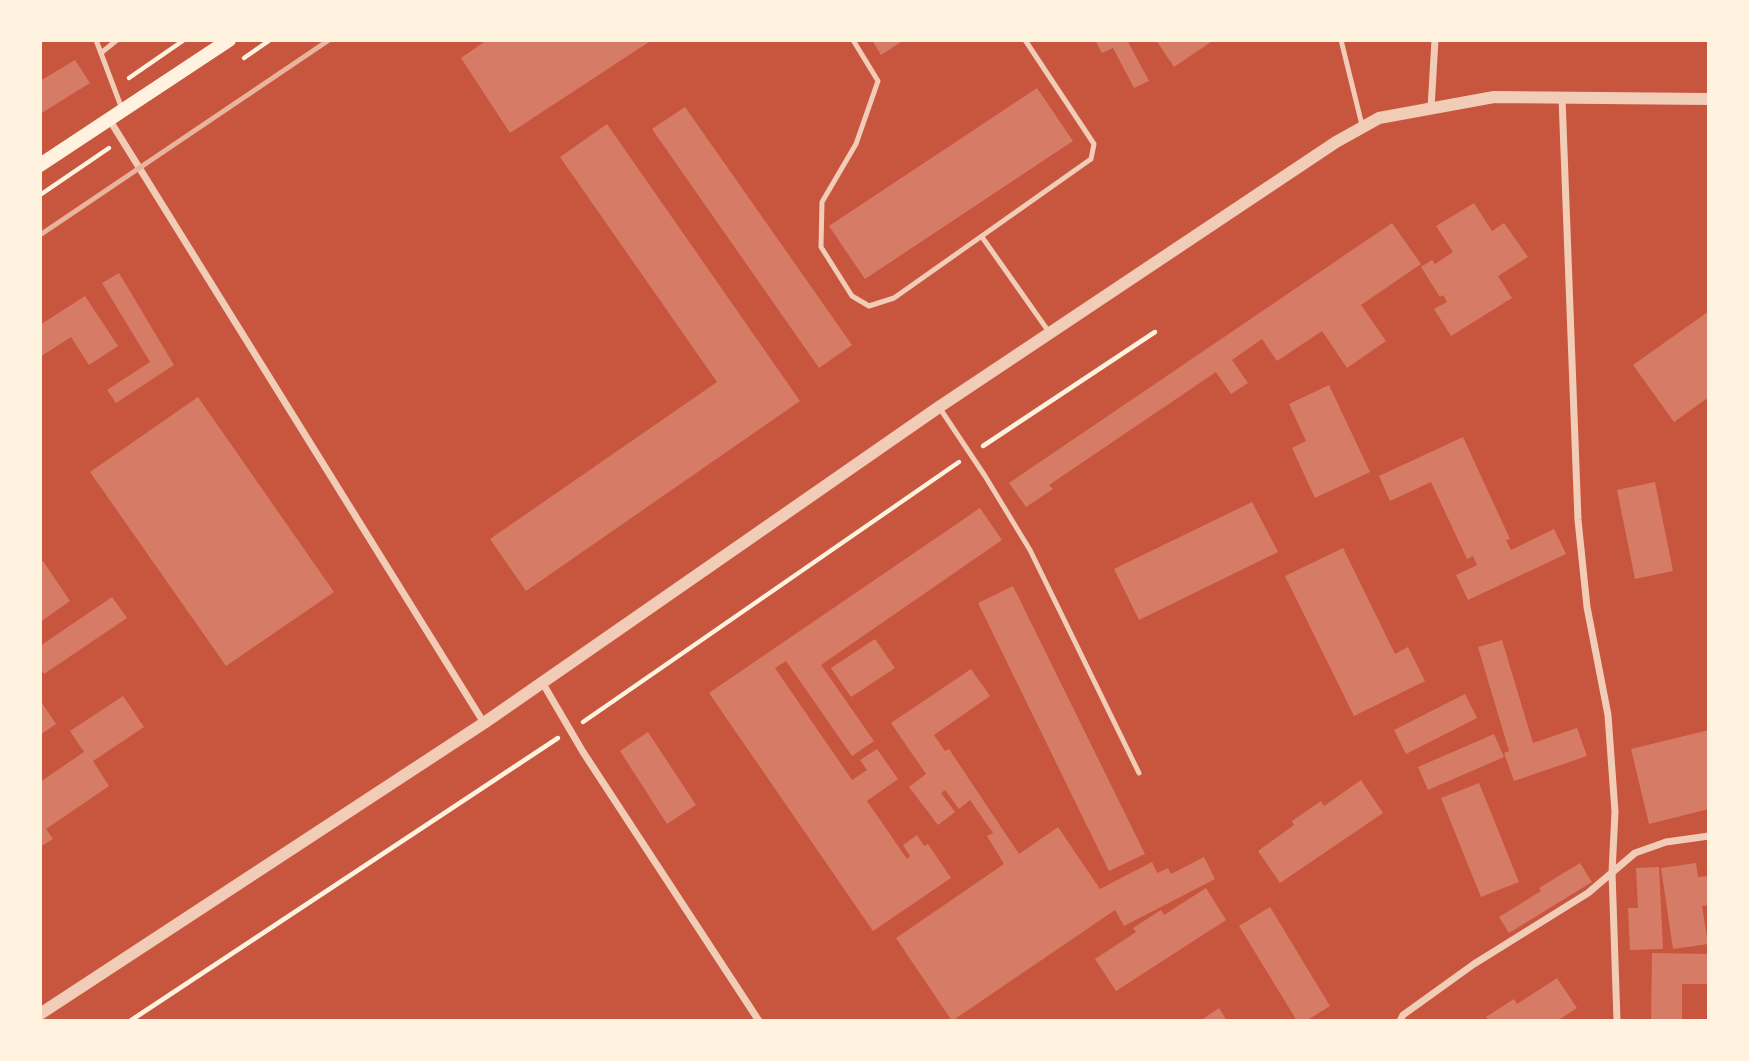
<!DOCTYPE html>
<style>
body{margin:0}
#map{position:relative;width:1749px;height:1061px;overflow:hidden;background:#c8553d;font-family:"Playfair Display",serif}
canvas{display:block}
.frame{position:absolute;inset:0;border:42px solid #fff3e0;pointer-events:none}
</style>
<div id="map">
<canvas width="1749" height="1061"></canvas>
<div class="frame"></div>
</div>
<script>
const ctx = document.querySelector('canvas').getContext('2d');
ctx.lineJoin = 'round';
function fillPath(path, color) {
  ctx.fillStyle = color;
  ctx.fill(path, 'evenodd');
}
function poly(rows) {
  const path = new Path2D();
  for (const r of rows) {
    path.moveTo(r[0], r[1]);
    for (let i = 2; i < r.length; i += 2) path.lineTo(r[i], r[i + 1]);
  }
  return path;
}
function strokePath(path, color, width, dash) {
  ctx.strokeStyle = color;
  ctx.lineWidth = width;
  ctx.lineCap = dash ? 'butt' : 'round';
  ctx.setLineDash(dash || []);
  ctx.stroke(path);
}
fillPath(poly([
 [487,40,652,40,510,133,461,58],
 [872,40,904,40,881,55],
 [1095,40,1127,40,1149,81,1134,88,1113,48,1102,53],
 [1156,40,1214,40,1174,67],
 [75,60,90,83,40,114,40,81],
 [1037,88,1073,141,865,279,829,226],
 [685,107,852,345,819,368,652,129],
 [607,124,800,401,526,591,490,539,717,382,560,157],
 [1474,203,1492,231,1504,223,1528,257,1498,276,1512,298,1451,336,1434,309,1447,302,1443,295,1440,297,1421,267,1432,260,1435,264,1453,252,1436,226],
 [1392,223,1421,264,1361,305,1386,341,1347,368,1322,331,1277,361,1262,339,1232,360,1248,383,1231,394,1216,372,1049,485,1053,489,1026,507,1009,483],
 [119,273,174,365,116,403,107,390,150,362,102,283],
 [85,296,118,346,89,365,71,337,40,357,40,325],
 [1709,311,1709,397,1674,422,1633,365],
 [1329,385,1370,472,1315,498,1292,448,1306,441,1289,404],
 [198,397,334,592,226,666,90,472],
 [1463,437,1510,539,1506,540,1511,550,1554,529,1566,554,1468,600,1456,575,1477,565,1473,556,1467,559,1431,482,1390,501,1379,476],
 [1655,482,1673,571,1635,579,1617,490],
 [1252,502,1278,552,1139,620,1114,569],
 [980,508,1002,540,821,665,874,741,852,756,786,661,775,668,852,780,867,770,860,760,877,749,898,779,867,801,907,859,910,856,903,845,917,835,924,846,928,844,951,878,873,931,709,693],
 [1343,548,1395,654,1408,647,1425,681,1354,716,1285,576],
 [43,561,70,601,40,622,40,563],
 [1013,586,1145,854,1109,871,978,603],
 [112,597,127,618,44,674,40,668,40,646],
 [875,639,895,668,851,697,831,668],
 [1502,640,1533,743,1577,728,1587,756,1514,781,1504,753,1509,751,1478,647],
 [971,669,990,696,934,735,945,751,949,749,1019,854,1058,827,1100,889,1152,862,1157,873,1168,868,1171,874,1204,857,1215,879,1124,926,1115,910,952,1021,896,938,1004,864,987,836,993,833,970,800,959,809,945,790,941,793,955,812,938,825,909,787,926,774,891,723],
 [1465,694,1477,718,1406,754,1394,730],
 [123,696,144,727,93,761,109,786,46,829,53,839,40,847,40,782,84,752,70,731],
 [40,700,56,724,40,735],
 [1709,730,1709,809,1649,824,1631,749],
 [648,732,696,805,667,824,620,751],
 [1494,734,1504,757,1428,790,1418,767],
 [1361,780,1383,813,1280,883,1258,851,1294,825,1292,821,1321,801,1324,806],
 [1479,783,1519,882,1481,897,1441,798],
 [1580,863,1592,882,1509,933,1499,917,1541,891,1539,888],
 [1696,863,1698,877,1709,876,1709,905,1702,906,1708,944,1673,949,1661,868],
 [1659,867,1663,949,1630,950,1628,908,1638,908,1636,868],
 [1206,888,1226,920,1116,991,1095,959,1136,932,1133,928,1161,910,1164,915],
 [1270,907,1330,1006,1306,1021,1297,1021,1239,926],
 [1652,953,1709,954,1709,984,1682,984,1682,1021,1651,1021],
 [1557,978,1577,1008,1557,1021,1489,1021,1486,1017,1514,999,1517,1004],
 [1219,1008,1227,1021,1200,1021]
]), '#d67c66');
strokePath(poly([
 [244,58,270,40],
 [129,78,184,40],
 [40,195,109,148],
 [983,446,1155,332],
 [583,722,959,462],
 [130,1021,558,738]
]), '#fff3e0', 4.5);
strokePath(poly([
 [96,40,122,109],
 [853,40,878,81,856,144,822,202,821,247,852,296,869,306,894,298,1091,159,1094,144,1025,40],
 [1341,40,1362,125],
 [101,53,117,40],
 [982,237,1049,332],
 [939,407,985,476,1030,550,1139,773]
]), '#f1ccb7', 5);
strokePath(poly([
 [1562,98,1578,520,1587,607,1608,715,1615,812,1612,872,1617,1021],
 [1431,108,1435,40],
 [109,119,484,723],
 [542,682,583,752,759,1021],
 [1400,1021,1403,1015,1474,964,1588,893,1635,853,1666,842,1709,836]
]), '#f1ccb7', 7);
strokePath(poly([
 [40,1014,484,723,939,407,1336,142,1379,118,1494,97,1709,99]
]), '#f1ccb7', 12);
strokePath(poly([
 [40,165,229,40]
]), '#fff3e0', 14);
strokePath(poly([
 [40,235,329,40]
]), '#e9b49f', 5);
</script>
